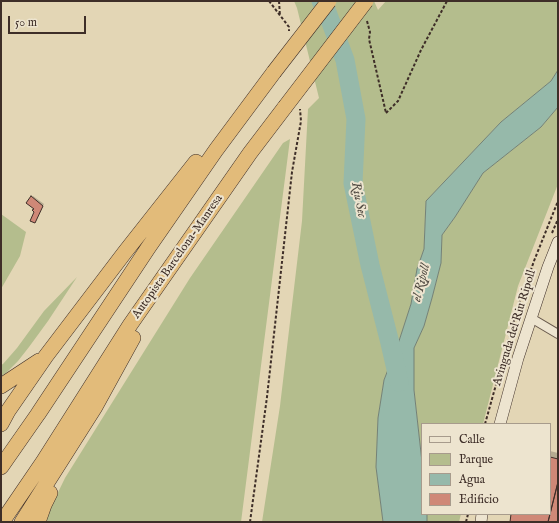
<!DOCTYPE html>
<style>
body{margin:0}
#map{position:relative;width:559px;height:523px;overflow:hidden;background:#e3d6b5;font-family:"IM FELL English",serif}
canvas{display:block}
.frame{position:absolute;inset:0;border:2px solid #3e2e28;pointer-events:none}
.legend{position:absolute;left:421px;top:423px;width:130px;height:92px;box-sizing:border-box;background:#ede4cf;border:1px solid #a79b8c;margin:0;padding:5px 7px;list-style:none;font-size:12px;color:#3e2e28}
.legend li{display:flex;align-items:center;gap:8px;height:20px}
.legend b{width:20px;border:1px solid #a79b8c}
.scale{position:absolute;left:8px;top:16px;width:78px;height:18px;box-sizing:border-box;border:2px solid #3e2e28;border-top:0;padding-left:5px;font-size:12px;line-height:14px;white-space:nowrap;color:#3e2e28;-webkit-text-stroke:3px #ede4cf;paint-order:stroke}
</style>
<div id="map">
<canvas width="559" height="523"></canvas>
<div class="frame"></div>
<ul class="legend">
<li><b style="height:5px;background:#ede4cf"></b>Calle</li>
<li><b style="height:11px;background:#b4bd8d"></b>Parque</li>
<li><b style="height:11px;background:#96b9aa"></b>Agua</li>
<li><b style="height:11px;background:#cf8877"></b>Edificio</li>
</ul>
<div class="scale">50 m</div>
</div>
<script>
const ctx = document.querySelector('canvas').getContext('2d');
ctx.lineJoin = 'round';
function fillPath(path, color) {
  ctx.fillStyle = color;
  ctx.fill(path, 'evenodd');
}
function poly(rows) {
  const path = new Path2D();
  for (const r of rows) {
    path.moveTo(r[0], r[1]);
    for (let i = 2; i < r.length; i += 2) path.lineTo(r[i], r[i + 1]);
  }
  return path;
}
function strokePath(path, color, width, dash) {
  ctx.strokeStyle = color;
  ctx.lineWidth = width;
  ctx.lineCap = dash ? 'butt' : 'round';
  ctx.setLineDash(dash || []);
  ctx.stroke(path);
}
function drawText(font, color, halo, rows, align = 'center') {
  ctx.font = font + ' "IM FELL English",serif';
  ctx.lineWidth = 4;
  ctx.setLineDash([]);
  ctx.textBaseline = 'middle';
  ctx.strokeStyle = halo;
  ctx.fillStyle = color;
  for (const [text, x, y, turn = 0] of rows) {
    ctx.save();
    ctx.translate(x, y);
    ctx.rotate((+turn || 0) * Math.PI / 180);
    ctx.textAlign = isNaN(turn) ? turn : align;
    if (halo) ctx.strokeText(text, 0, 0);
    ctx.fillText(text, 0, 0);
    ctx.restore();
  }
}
fillPath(poly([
 [294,1,374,1,378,10,386,1,558,1,558,70,551,81,501,122,426,201,424,249,417,269,411,304,398,344,384,380,378,418,376,467,383,522,262,522,280,406,302,221,308,109,319,98,297,8],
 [558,107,558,184,518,286,483,424,422,424,422,462,414,390,414,348,424,326,432,298,441,263,442,235,455,217,483,173,541,127],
 [290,139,241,522,45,522,49,511,65,478,190,278,283,143],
 [1,214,26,232,20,256,1,289],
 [77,277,48,321,29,347,18,361,6,373,1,376,1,365,3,364,17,348,44,311],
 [427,514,461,514,459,522,427,522]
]), '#b4bd8d');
const water = poly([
 [558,70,558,107,541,127,483,173,455,217,442,235,441,263,432,298,424,326,414,348,414,390,422,462,422,514,427,514,427,522,383,522,376,467,378,418,384,380,398,344,411,304,417,269,424,249,426,201,501,122,551,81,558,70]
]);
fillPath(water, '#96b9aa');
strokePath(water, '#738176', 1);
fillPath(poly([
 [33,196,44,204,35,222,35,208,27,202],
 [550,451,558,453,558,522,511,522,512,514,550,514]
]), '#0003');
strokePath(poly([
 [321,1,327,12,345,60,356,119,353,183,370,265,390,343,399,382]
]), '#96b9aa', 19);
const building = poly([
 [31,196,43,206,35,223,30,221,34,212,32,210,34,209,26,203,31,196],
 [550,457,558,459,558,482,548,522,510,522,511,514,550,514,550,457],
 [558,482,558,522,548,522,558,482]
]);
fillPath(building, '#cf8877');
strokePath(building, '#3e2e28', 1);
const street = poly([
 [531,318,558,334]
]);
const secondary = poly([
 [500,424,518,358,548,267,558,242],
 [481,522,482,514]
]);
const highway = poly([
 [1,386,39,361],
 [1,424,8,411,46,356,125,252,196,162],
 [1,467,38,414,148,248,216,150,274,72],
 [2,522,43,462,130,325,250,153,285,107],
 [22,522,95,407,133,338],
 [38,522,44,505,50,493]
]);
strokePath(street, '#67584b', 10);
strokePath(secondary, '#3e2e28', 12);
strokePath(highway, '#3e2e28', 16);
strokePath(poly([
 [269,1,289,27,289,31],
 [279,1,280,16],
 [367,21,370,32,369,39,386,113],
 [386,113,398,101,421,50,447,1],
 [552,233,558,219],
 [485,424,516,313,534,261,558,201],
 [250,522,267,397,292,172,301,121,300,109],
 [466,522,468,514]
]), '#3e2e28', 2, [3, 2]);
strokePath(street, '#ede4cf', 8);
strokePath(secondary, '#ede4cf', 11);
strokePath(highway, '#e2bb7a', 15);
const highwayBridge = poly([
 [274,72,329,1],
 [285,107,366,1]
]);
strokePath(highwayBridge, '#3e2e28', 16, []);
strokePath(highwayBridge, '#e2bb7a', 15);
drawText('12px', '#3e2e28', '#ede4cf', [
 ["Autopista Barcelona-Manresa",178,257,-55],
 ["Avinguda del Riu Ripoll",515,328,-73]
]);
drawText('italic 13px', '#504a42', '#ede4cf', [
 ["Riu Sec",358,200,79],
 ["el Ripoll",422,283,-76]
]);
</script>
